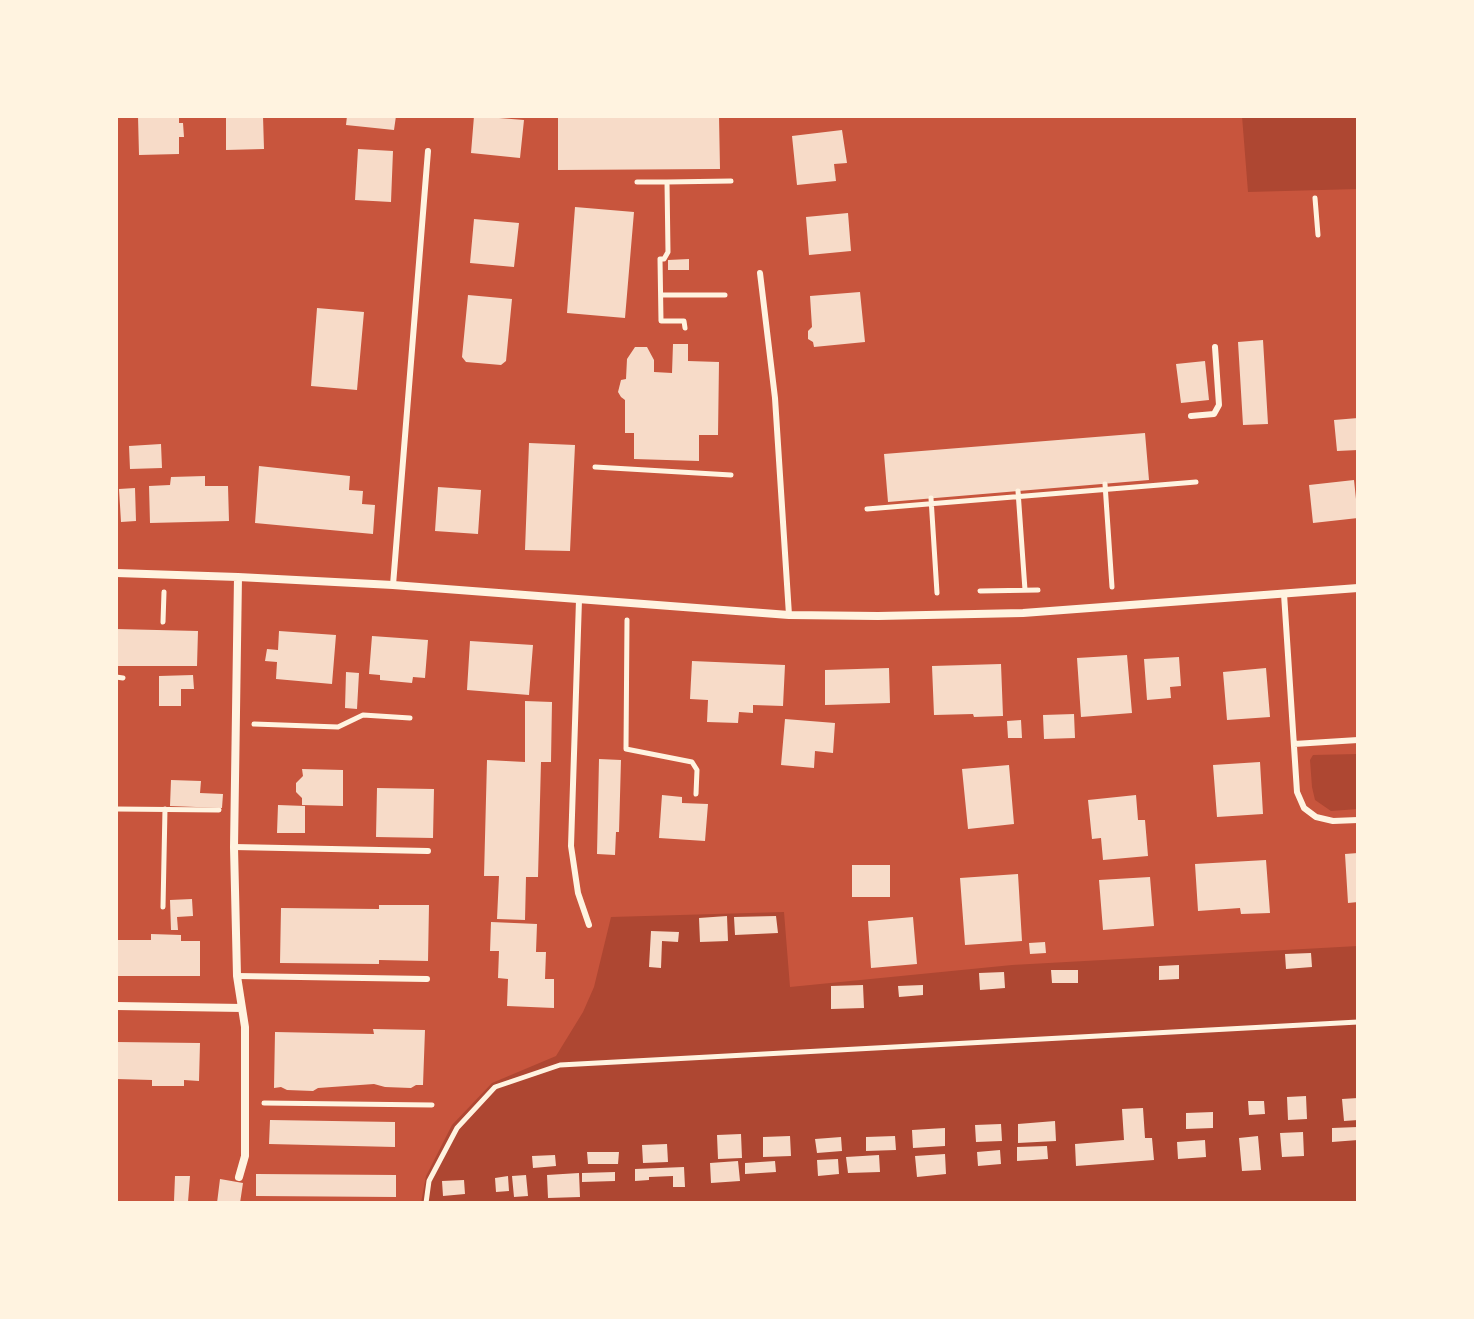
<!DOCTYPE html>
<style>
body{margin:0}
#map{position:relative;width:1474px;height:1319px;overflow:hidden;background:#c8553d;font-family:Signika,sans-serif}
canvas{display:block}
.frame{position:absolute;inset:0;border:118px solid #fff3e0;pointer-events:none}
</style>
<div id="map">
<canvas width="1474" height="1319"></canvas>
<div class="frame"></div>
</div>
<script>
const ctx = document.querySelector('canvas').getContext('2d');
ctx.lineJoin = 'round';
function fillPath(path, color) {
  ctx.fillStyle = color;
  ctx.fill(path, 'evenodd');
}
function poly(rows) {
  const path = new Path2D();
  for (const r of rows) {
    path.moveTo(r[0], r[1]);
    for (let i = 2; i < r.length; i += 2) path.lineTo(r[i], r[i + 1]);
  }
  return path;
}
function strokePath(path, color, width, dash) {
  ctx.strokeStyle = color;
  ctx.lineWidth = width;
  ctx.lineCap = dash ? 'butt' : 'round';
  ctx.setLineDash(dash || []);
  ctx.stroke(path);
}
fillPath(poly([
 [1242,116,1358,116,1358,189,1248,192],
 [1358,754,1358,809,1331,811,1315,800,1312,787,1310,760,1313,755],
 [784,912,790,987,1012,965,1358,946,1358,1203,421,1203,426,1176,452,1125,492,1083,556,1056,583,1012,594,987,611,917]
]), '#ae4732');
fillPath(poly([
 [138,116,179,116,179,123,183,123,184,137,179,137,179,154,139,155],
 [226,116,263,116,264,149,226,150],
 [347,116,396,116,394,130,346,125],
 [474,116,524,120,520,158,471,153],
 [558,116,719,116,720,169,558,170],
 [842,130,847,163,834,164,836,181,797,185,792,136],
 [358,149,393,151,391,202,355,200],
 [575,207,634,212,625,318,567,313],
 [848,213,851,251,809,255,806,217],
 [474,219,519,223,514,267,470,263],
 [689,259,689,270,668,270,668,260],
 [860,292,865,342,814,347,813,342,808,339,808,331,812,327,810,296],
 [468,295,512,299,506,361,501,365,466,362,462,357],
 [317,308,364,312,357,390,311,386],
 [1263,340,1268,424,1243,425,1238,342],
 [673,344,688,344,688,361,719,362,718,435,699,435,699,461,634,459,634,433,625,433,625,400,621,397,618,392,621,380,626,379,627,359,635,347,647,347,654,360,654,372,672,373],
 [1205,361,1209,400,1181,403,1176,364],
 [1358,418,1358,450,1337,451,1334,420],
 [1145,433,1149,480,888,502,884,454],
 [529,443,575,445,570,551,525,550],
 [161,444,162,468,130,469,129,446],
 [259,466,350,476,349,490,363,491,362,504,375,505,373,534,255,523],
 [205,476,205,486,228,486,229,521,150,523,149,486,170,485,171,477],
 [1354,480,1358,518,1313,523,1309,485],
 [438,487,481,490,478,534,435,531],
 [135,488,136,521,121,522,119,489],
 [116,629,198,631,197,666,116,666],
 [279,631,336,635,332,684,276,679,277,662,265,661,267,649,278,650],
 [372,636,428,640,425,678,413,677,412,683,380,680,380,675,369,674],
 [470,641,533,645,529,695,467,690],
 [1127,655,1132,713,1081,717,1077,658],
 [1179,657,1181,686,1170,687,1171,698,1147,700,1144,659],
 [692,661,785,665,783,706,753,705,753,713,739,712,738,723,707,722,708,700,690,699],
 [1001,664,1003,716,974,717,973,714,934,715,932,666],
 [889,668,890,703,825,705,825,670],
 [1266,668,1270,717,1227,720,1223,672],
 [346,672,359,673,357,709,345,708],
 [193,675,194,689,181,689,181,706,159,706,159,676],
 [525,701,552,702,551,762,541,762,538,877,526,877,525,920,497,919,499,876,484,876,487,760,525,762],
 [1074,714,1075,738,1044,739,1043,715],
 [785,719,835,723,833,753,815,751,814,768,781,765],
 [1021,720,1022,738,1008,738,1007,721],
 [599,759,621,760,619,832,616,832,615,855,597,854],
 [1260,762,1263,814,1217,817,1213,765],
 [1009,765,1014,824,968,829,962,769],
 [302,769,343,770,343,806,302,805,302,798,296,792,296,783,303,776],
 [171,780,201,781,200,793,223,794,222,808,170,806],
 [377,788,434,789,433,838,376,837],
 [662,795,682,797,682,803,708,804,705,841,659,838],
 [1136,795,1138,820,1145,820,1148,856,1103,860,1101,838,1092,839,1088,800],
 [278,805,305,806,305,833,277,833],
 [1358,853,1358,902,1348,903,1345,854],
 [1266,860,1270,913,1241,914,1240,908,1198,911,1195,864],
 [852,865,890,865,890,897,852,897],
 [1018,874,1022,941,965,945,960,878],
 [1150,877,1154,926,1103,930,1099,880],
 [192,899,193,916,177,917,178,930,171,930,170,900],
 [379,905,429,905,428,961,379,960,379,964,280,963,281,908,379,909],
 [727,916,728,941,700,942,699,918],
 [776,916,778,933,735,935,734,917],
 [913,917,917,964,871,968,868,921],
 [491,922,537,924,536,952,546,952,545,979,554,979,554,1008,507,1006,508,979,498,978,499,951,490,951],
 [651,931,679,932,678,942,662,941,661,968,649,967],
 [151,934,181,935,181,941,200,941,200,976,116,976,116,940,151,940],
 [1045,942,1046,953,1030,954,1029,943],
 [1311,953,1312,967,1286,969,1285,954],
 [1179,965,1179,979,1159,980,1159,966],
 [1051,970,1078,970,1078,983,1052,983],
 [1004,972,1005,988,980,990,979,973],
 [863,985,864,1008,831,1009,831,986],
 [923,985,923,995,899,997,898,986],
 [373,1029,425,1030,423,1085,416,1085,411,1088,385,1087,374,1084,318,1088,313,1091,287,1090,281,1087,274,1088,275,1032,374,1034],
 [116,1042,200,1043,199,1081,184,1080,184,1086,152,1086,152,1080,116,1079],
 [1306,1096,1307,1119,1288,1120,1287,1097],
 [1358,1098,1358,1120,1344,1121,1342,1099],
 [1248,1101,1264,1101,1265,1114,1249,1115],
 [1143,1108,1145,1138,1152,1138,1154,1160,1076,1166,1075,1144,1124,1140,1122,1109],
 [1213,1112,1213,1128,1186,1129,1186,1113],
 [270,1120,395,1122,395,1147,269,1144],
 [1055,1121,1056,1141,1018,1143,1018,1124],
 [1001,1124,1002,1141,976,1142,975,1125],
 [1358,1127,1358,1140,1332,1142,1332,1128],
 [945,1128,945,1146,913,1148,912,1130],
 [1303,1132,1304,1156,1282,1157,1280,1133],
 [741,1134,742,1158,718,1159,717,1135],
 [790,1136,791,1156,763,1157,763,1137],
 [895,1136,896,1150,866,1151,866,1137],
 [1258,1136,1261,1170,1242,1171,1239,1138],
 [841,1137,842,1151,817,1153,815,1139],
 [1205,1140,1206,1157,1178,1159,1177,1142],
 [667,1144,668,1162,643,1163,642,1145],
 [1047,1146,1048,1159,1017,1161,1017,1147],
 [1000,1150,1001,1164,978,1166,977,1152],
 [587,1152,619,1152,618,1164,588,1164],
 [945,1154,946,1174,917,1177,915,1156],
 [555,1155,556,1166,533,1168,532,1156],
 [879,1155,880,1172,848,1173,846,1157],
 [838,1159,839,1174,818,1176,817,1160],
 [738,1161,740,1181,711,1183,710,1163],
 [775,1161,776,1172,745,1174,745,1163],
 [684,1167,685,1187,673,1187,673,1176,649,1177,649,1180,635,1181,635,1169],
 [615,1172,615,1181,582,1182,582,1173],
 [579,1173,580,1197,548,1198,547,1175],
 [256,1174,396,1175,396,1197,256,1196],
 [526,1175,528,1196,514,1197,512,1176],
 [175,1176,190,1176,188,1202,174,1201],
 [508,1176,509,1191,496,1192,495,1178],
 [220,1179,243,1183,240,1203,217,1203],
 [464,1180,465,1194,443,1196,442,1181]
]), '#f7dbc8');
strokePath(poly([
 [637,182,667,182],
 [1315,198,1318,235],
 [661,295,725,295],
 [685,328,684,321,661,321,660,259,664,259,668,252,667,182,731,181],
 [595,467,731,475],
 [1105,484,1112,587],
 [1018,491,1025,590],
 [931,498,937,593],
 [867,509,1196,482],
 [980,591,1038,590],
 [627,620,626,749,692,762,697,770,696,794],
 [163,622,164,592],
 [116,677,123,678],
 [254,724,338,727,363,715,410,718],
 [116,809,219,810],
 [163,907,165,809],
 [264,1103,432,1105],
 [426,1203,429,1181,457,1128,495,1087,560,1065,1358,1022]
]), '#fff3e0', 5);
strokePath(poly([
 [760,273,775,398,789,615],
 [1191,416,1214,414,1219,405,1215,347],
 [393,585,428,151],
 [1284,594,1297,792,1304,808,1316,817,1333,821,1358,820],
 [579,600,571,846,578,893,589,925],
 [1294,744,1358,740],
 [234,847,428,851],
 [237,976,427,979]
]), '#fff3e0', 6);
strokePath(poly([
 [116,573,238,577,393,585,789,615,878,616,1023,613,1358,588],
 [116,1006,242,1008,237,976,234,847,238,577],
 [239,1177,245,1156,245,1027,242,1008]
]), '#fff3e0', 8);
</script>
